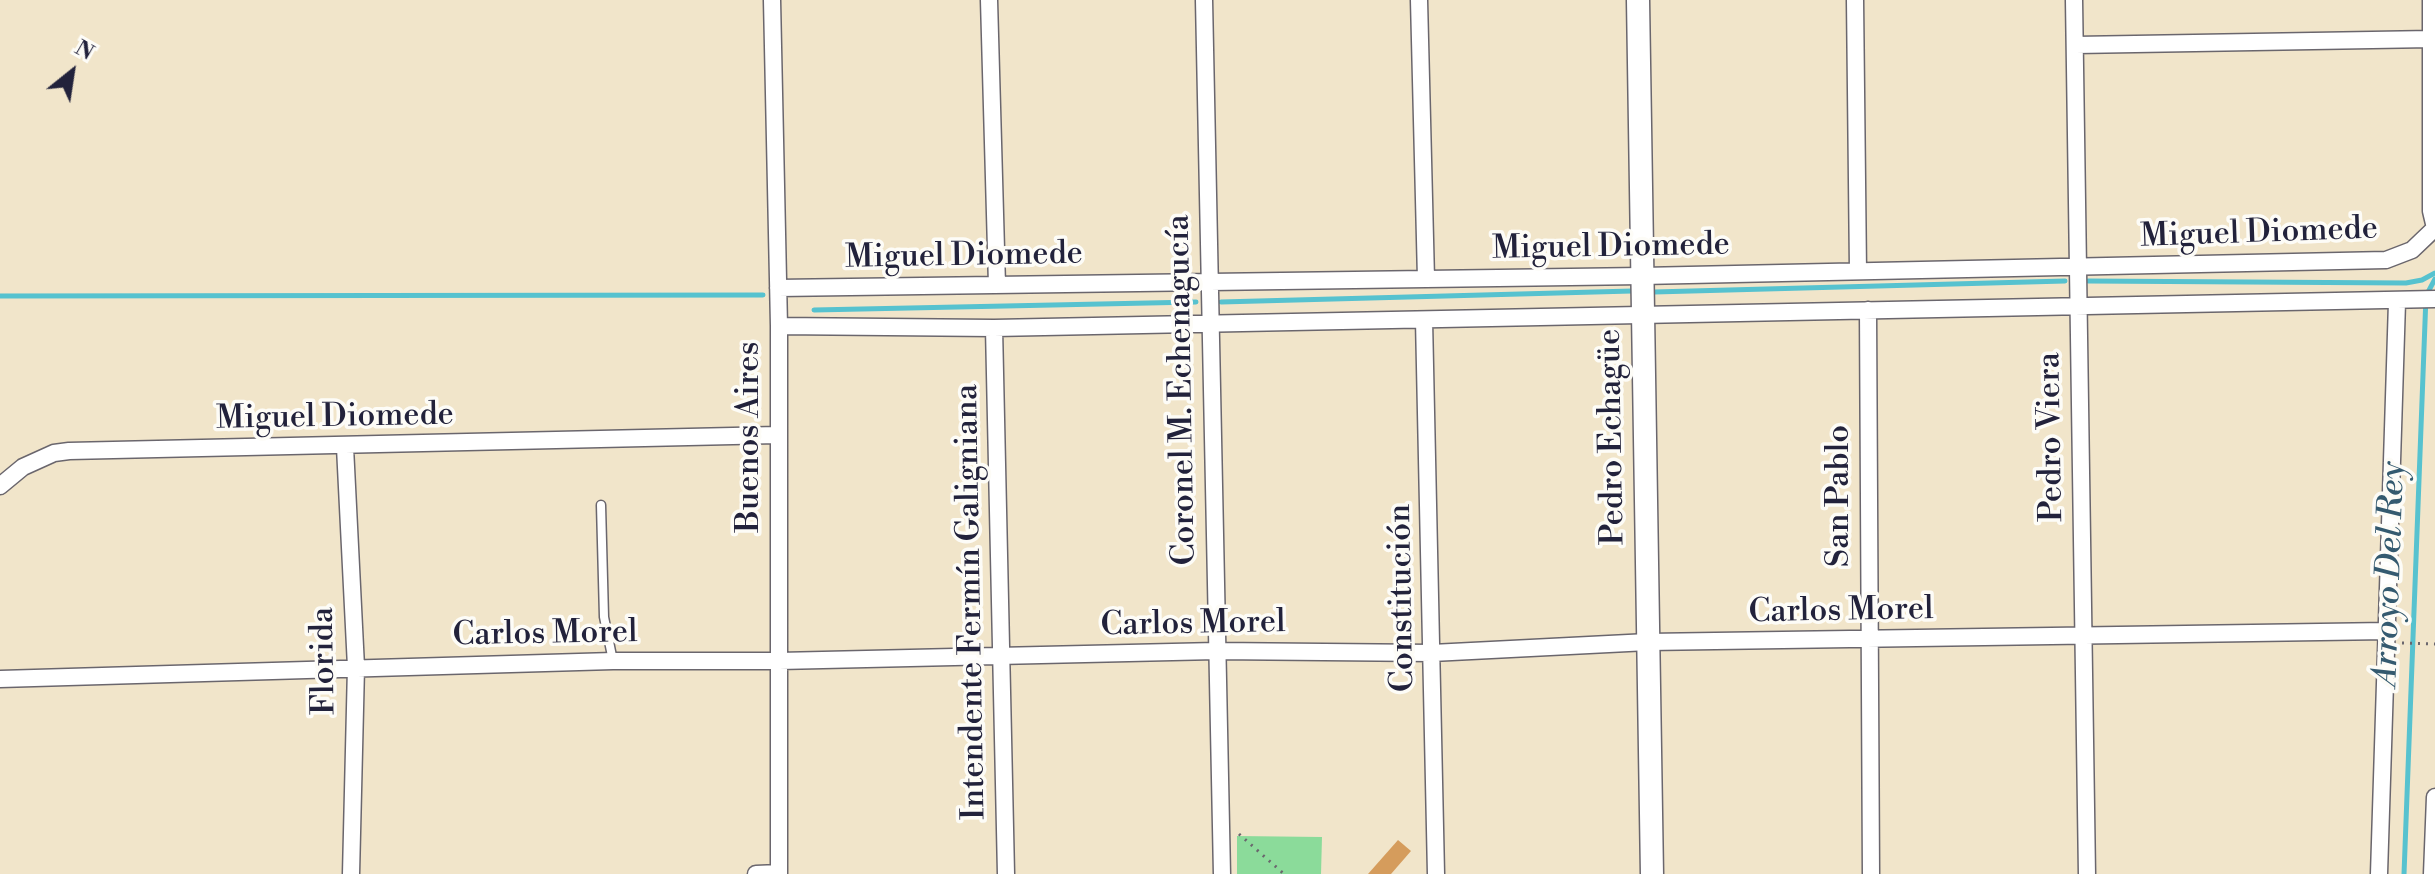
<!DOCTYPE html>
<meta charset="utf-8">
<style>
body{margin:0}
#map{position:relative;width:2435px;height:874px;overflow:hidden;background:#f1e5ca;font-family:"Libre Bodoni",serif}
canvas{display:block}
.north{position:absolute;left:32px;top:32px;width:80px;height:80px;-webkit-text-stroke:6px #fdfcf7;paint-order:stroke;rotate:30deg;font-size:22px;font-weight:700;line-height:32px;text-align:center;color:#22223b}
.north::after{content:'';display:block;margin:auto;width:28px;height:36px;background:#22223b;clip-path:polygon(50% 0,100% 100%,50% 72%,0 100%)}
</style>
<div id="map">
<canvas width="2435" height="874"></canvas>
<div class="north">N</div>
</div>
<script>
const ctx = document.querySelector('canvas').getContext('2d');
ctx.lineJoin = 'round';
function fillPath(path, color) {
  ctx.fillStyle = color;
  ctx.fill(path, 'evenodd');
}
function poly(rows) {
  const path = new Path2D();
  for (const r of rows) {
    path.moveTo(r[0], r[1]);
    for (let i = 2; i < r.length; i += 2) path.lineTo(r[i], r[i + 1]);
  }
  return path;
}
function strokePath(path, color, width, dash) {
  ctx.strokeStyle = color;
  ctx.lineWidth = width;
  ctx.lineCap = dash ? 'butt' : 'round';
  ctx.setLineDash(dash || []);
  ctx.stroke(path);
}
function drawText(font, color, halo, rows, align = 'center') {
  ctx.font = font + ' "Libre Bodoni",serif';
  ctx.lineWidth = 7;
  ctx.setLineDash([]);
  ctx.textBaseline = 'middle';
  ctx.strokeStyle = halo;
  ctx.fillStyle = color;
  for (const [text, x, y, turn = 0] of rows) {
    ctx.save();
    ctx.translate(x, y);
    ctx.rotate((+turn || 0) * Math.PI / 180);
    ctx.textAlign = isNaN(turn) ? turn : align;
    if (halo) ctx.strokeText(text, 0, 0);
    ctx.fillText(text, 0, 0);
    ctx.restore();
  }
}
fillPath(poly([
 [1237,836,1322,837,1321,874,1237,874]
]), '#8bdb9a');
strokePath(poly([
 [2088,281,2406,283,2422,280,2435,273],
 [1654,292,2065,281],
 [0,296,763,295],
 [1221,302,1632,291],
 [814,310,1196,302],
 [2404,874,2426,296,2435,279]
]), '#56c2cf', 5);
fillPath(poly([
 [1398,840,1411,851,1391,874,1368,874]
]), '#d59c5c');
const lane = poly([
 [601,505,604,617,613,661]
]);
const street = poly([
 [772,0,779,326,779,874],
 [989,0,997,285],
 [1204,0,1222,874],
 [1419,0,1426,279],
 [1855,0,1858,271],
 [2074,0,2087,874],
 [2431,0,2431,211,2435,228],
 [2076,45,2431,39],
 [778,288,1642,276,2386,260,2412,250,2435,228],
 [1868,310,1871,874],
 [1424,320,1436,874],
 [779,326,994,328,2435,299],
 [994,328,1006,874],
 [345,447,356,667,351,874],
 [0,486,23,467,54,453,69,451,777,435],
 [0,679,613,661,779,661,1216,651,1432,653,1648,642,2387,631],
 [756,874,779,873],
 [2379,874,2397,302],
 [2432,874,2435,797]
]);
const secondary = poly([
 [1638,0,1652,874]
]);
strokePath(lane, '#6a666d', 11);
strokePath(street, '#6a666d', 19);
strokePath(secondary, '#6a666d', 25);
strokePath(poly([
 [2402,643,2435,644],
 [1239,834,1284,874]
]), '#6a666d', 3, [2, 6]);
strokePath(lane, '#fff', 8);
strokePath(street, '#fff', 16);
strokePath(secondary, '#fff', 22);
drawText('32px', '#22223b', '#fdfcf7', [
 ["Miguel Diomede",2259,234,-2],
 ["Miguel Diomede",1611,248,-1],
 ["Miguel Diomede",964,257,-1],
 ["Coronel M. Echenagucía",1183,390,-91],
 ["Miguel Diomede",335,418,-1],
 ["Buenos Aires",750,437,-90],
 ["Pedro Echagüe",1613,437,-91],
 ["Pedro Viera",2052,437,-91],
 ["San Pablo",1840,496,-90],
 ["Constitución",1403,598,-91],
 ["Intendente Fermín Galigniana",972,602,-91],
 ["Carlos Morel",1841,612,-1],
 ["Carlos Morel",1193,625,-1],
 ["Carlos Morel",545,635,-1],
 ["Florida",325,661,-91]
]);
drawText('italic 34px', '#345a6f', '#fdfcf7', [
 ["Arroyo Del Rey",2391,574,-88]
]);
</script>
